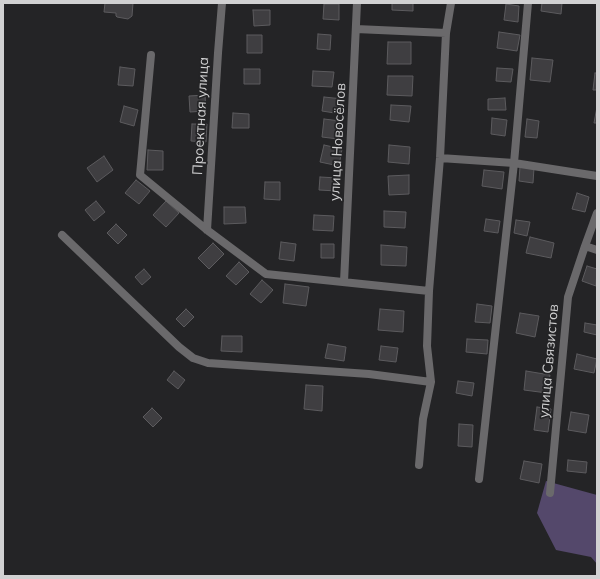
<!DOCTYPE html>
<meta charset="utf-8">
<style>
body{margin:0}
#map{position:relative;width:600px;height:579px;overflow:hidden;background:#242426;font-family:Mulish,sans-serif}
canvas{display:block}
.frame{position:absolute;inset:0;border:4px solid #d1d1d2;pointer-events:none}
</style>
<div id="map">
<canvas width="600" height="579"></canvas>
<div class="frame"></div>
</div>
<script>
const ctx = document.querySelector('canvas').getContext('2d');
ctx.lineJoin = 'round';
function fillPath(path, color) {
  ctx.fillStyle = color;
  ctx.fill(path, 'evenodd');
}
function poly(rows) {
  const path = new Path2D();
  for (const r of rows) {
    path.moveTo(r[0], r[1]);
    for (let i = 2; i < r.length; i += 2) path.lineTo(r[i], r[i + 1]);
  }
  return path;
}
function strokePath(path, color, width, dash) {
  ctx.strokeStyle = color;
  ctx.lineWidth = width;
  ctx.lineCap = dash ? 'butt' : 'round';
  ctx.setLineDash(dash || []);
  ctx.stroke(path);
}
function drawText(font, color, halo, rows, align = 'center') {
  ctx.font = font + ' Mulish,sans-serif';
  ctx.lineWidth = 3.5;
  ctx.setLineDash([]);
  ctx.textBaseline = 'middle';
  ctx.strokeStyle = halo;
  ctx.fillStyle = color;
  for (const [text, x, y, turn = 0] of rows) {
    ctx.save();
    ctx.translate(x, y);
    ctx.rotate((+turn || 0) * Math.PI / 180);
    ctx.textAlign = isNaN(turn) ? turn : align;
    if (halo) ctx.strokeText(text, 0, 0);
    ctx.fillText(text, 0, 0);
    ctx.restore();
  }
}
fillPath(poly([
 [546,481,597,495,597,564,591,557,556,550,537,513]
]), '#54486b');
const building = poly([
 [105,3,133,3,132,16,128,19,117,17,116,16,116,13,104,12,105,3],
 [392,3,413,3,413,11,392,10,392,3],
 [542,3,562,3,561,14,541,11,542,3],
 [324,4,339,4,339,20,323,19,324,4],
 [506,4,519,6,518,22,504,20,506,4],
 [253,10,270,10,270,25,254,26,253,10],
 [499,32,520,35,517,51,497,48,499,32],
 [318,34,331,35,330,50,317,49,318,34],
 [247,35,262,35,262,53,247,53,247,35],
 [388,42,411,42,411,64,387,64,388,42],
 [532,58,553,60,550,82,530,80,532,58],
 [120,67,135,69,133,86,118,85,120,67],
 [497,68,513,69,511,82,496,81,497,68],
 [244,69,260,69,260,84,244,84,244,69],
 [313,71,334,72,332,87,312,86,313,71],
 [595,73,597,73,597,90,593,90,595,73],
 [388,76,413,76,412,96,387,95,388,76],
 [205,95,206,111,190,112,189,96,205,95],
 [324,97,343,99,341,114,322,111,324,97],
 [505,98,506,110,488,110,488,99,505,98],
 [391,105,411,106,409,122,390,120,391,105],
 [124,106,138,110,134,126,120,122,124,106],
 [597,107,597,123,594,123,597,107],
 [233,113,249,114,249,128,232,128,233,113],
 [492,118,507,120,505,136,491,134,492,118],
 [324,119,340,121,338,139,322,137,324,119],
 [527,119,539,121,537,138,525,137,527,119],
 [192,124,207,124,206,142,191,141,192,124],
 [324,145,342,149,339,166,320,162,324,145],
 [389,145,410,147,409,164,388,162,389,145],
 [148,150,163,151,163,170,147,170,148,150],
 [104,156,113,170,97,182,87,168,104,156],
 [520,167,534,168,533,183,519,181,520,167],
 [484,170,504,172,502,189,482,186,484,170],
 [409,175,409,194,389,195,388,176,409,175],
 [320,177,338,178,337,191,319,190,320,177],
 [136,180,150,191,139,204,125,193,136,180],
 [265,182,280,182,280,200,264,199,265,182],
 [577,193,589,197,585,212,572,209,577,193],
 [96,201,105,212,94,221,85,210,96,201],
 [166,201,179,213,166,227,153,215,166,201],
 [224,207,245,207,246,223,224,224,224,207],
 [384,211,406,212,405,228,384,227,384,211],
 [314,215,334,216,333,231,313,230,314,215],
 [486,219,500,221,498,233,484,231,486,219],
 [516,220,530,222,527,236,514,233,516,220],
 [116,224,127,235,118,244,107,233,116,224],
 [530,237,554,243,551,258,526,253,530,237],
 [281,242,296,244,294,261,279,259,281,242],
 [213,243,224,254,209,269,198,258,213,243],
 [321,244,334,244,334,258,321,258,321,244],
 [381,245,407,247,406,266,381,265,381,245],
 [239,262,249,272,236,285,226,276,239,262],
 [587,266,597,269,596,286,582,281,587,266],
 [144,269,151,277,142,285,135,277,144,269],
 [262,280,273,290,261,303,250,294,262,280],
 [285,284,309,287,306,306,283,303,285,284],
 [477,304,492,306,490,323,475,322,477,304],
 [186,309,194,317,184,327,176,319,186,309],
 [380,309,404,311,403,332,378,330,380,309],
 [520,313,539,316,535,337,516,333,520,313],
 [585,323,597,325,597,335,584,332,585,323],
 [222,336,242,336,242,352,221,351,222,336],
 [467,339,488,340,487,354,466,352,467,339],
 [328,344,346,347,344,361,325,358,328,344],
 [381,346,398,348,396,362,379,360,381,346],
 [577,354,597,359,594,373,574,369,577,354],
 [174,371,185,380,178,389,167,380,174,371],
 [526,371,550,375,547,393,524,390,526,371],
 [458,381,474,383,472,396,456,393,458,381],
 [306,385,323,386,322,411,304,409,306,385],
 [537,407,551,409,548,432,534,430,537,407],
 [152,408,162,418,153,427,143,417,152,408],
 [571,412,589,415,586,433,568,430,571,412],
 [459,424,473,425,472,447,458,446,459,424],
 [568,460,587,462,586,473,567,471,568,460],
 [524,461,542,464,539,483,520,479,524,461]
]);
fillPath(building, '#3f3e41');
strokePath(building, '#5c5b5e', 1);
strokePath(poly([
 [356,29,446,33],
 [151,55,140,175,207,230,266,274,429,291,440,158,446,33,451,3],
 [440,158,514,163,597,176],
 [207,230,218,53,222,3],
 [62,235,179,347,193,358,208,363,369,374,431,382],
 [585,246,597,213],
 [344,282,357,3],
 [419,465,423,419,431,382,427,346,429,291],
 [479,479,514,163,528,3],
 [550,493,568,297,585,246,597,250]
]), '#6a696b', 8);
drawText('14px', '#d1d1d2', '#242426', [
 ["Проектная улица",201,116,-87],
 ["улица Новосёлов",338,142,-87],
 ["улица Связистов",549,361,-85]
]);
</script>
